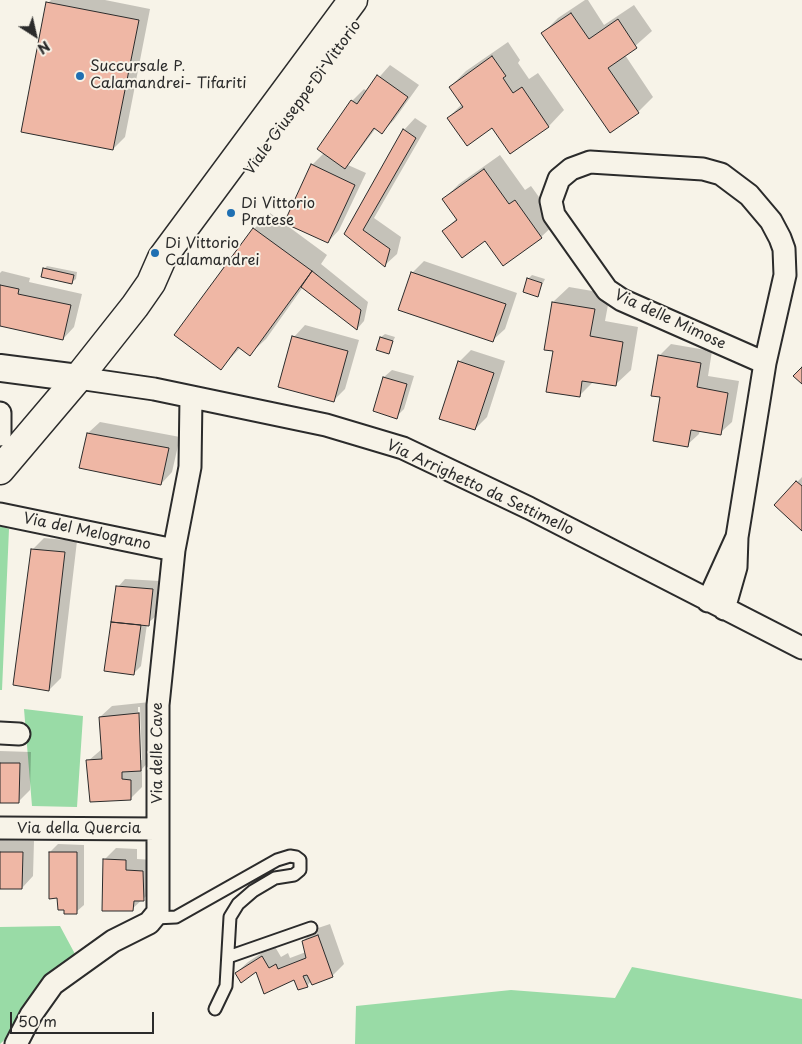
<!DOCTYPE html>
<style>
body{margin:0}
#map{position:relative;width:802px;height:1044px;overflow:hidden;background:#f7f3e8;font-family:"Playpen Sans",sans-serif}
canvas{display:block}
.north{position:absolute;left:10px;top:10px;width:50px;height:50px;-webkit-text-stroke:4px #f7f3e8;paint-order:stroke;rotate:145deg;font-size:14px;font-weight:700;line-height:20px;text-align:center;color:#2b2b2b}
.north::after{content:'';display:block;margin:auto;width:18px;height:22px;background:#2b2b2b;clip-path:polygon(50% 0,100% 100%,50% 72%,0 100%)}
.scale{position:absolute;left:10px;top:1012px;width:144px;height:22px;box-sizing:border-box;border:2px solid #2b2b2b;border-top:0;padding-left:6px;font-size:15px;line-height:18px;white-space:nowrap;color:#2b2b2b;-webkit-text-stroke:4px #f7f3e8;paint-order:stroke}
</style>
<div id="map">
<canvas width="802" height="1044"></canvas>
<div class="north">N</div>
<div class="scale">50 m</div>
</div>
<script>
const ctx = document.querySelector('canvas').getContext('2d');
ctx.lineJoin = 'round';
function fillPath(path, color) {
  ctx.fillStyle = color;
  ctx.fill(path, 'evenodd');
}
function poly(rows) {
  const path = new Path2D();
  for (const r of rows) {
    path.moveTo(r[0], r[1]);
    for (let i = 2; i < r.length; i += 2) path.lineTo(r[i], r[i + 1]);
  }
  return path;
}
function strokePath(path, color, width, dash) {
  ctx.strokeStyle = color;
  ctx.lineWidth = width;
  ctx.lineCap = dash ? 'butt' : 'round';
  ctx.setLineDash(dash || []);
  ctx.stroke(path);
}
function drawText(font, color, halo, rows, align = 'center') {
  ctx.font = font + ' "Playpen Sans",sans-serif';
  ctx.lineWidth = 4;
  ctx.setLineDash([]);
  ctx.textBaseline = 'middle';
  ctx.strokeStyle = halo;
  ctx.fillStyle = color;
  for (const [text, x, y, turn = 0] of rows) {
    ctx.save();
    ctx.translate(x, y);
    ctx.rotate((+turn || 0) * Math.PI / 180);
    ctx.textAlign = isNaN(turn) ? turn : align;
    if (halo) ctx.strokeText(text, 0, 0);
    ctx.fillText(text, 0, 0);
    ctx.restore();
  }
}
fillPath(poly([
 [0,526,9,529,2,690,0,690],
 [24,709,83,716,77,807,32,806],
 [60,926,75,954,43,982,12,1033,0,1044,0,927],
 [632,967,802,999,802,1044,355,1044,356,1006,511,990,615,998]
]), '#99dba6');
fillPath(poly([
 [51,0,105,0,150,9,125,137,113,149,48,3],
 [585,0,588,0,604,25,634,5,652,31,625,55,653,97,638,112,543,33,558,18],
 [508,42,520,60,518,63,529,79,538,73,564,110,549,126,511,152,493,127,448,118,462,104,450,87,466,71],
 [390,65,419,85,394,120,382,132,376,128,348,165,366,173,339,230,328,242,312,165,324,153,319,149,352,101,364,89,367,91],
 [415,118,427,126,374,218,401,237,397,254,385,265,346,234,404,130],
 [500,155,525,190,531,186,557,222,541,237,486,239,444,231,457,218,444,199,459,184],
 [270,213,327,255,321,264,368,302,364,321,357,329,303,287,266,339,250,354,241,347,221,368,176,335,254,229],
 [424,261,517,293,505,329,493,340,412,273],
 [47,266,77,272,76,279,72,282,44,269],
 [2,271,30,278,29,282,82,294,74,327,63,339,0,325,0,273],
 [532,275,545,279,537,295,528,279],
 [569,287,610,294,605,321,638,327,631,370,615,385,594,381,579,396,553,302],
 [305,325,359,340,345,389,333,401,294,337],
 [385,334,395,337,388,353,381,337],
 [671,344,712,351,708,376,739,381,732,422,720,433,700,430,699,434,687,445,662,396,659,356],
 [471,350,505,361,487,417,475,429,459,362],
 [392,370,414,376,404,409,396,417,374,411,384,377],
 [100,422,180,437,172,472,161,484,88,433],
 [802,477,802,529,776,504],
 [44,538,77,541,61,678,49,690,32,550],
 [125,579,160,581,156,616,147,624,141,666,134,673,118,587],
 [150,702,152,758,142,769,142,787,130,799,88,761,102,749,100,717,112,706],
 [138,707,140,707,142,760,139,760],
 [0,751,31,752,30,790,18,802,0,802],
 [0,840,34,841,33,876,22,888,0,888],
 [58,844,84,845,84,905,76,912,65,909,50,852],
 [116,848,137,849,137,859,154,860,155,888,132,909,105,859],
 [330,924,344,964,332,976,311,981,307,986,294,978,256,970,236,973,248,962,274,945,281,957,288,953,290,958,306,952,303,941,315,929]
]), '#0003');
const building = poly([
 [46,2,139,20,113,150,21,132,46,2],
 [571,13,589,39,618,19,637,48,608,68,639,113,610,133,541,33,571,13],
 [492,56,506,76,503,78,513,93,522,87,549,127,510,154,492,128,467,146,447,118,463,107,449,87,492,56],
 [377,75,408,97,382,134,374,128,345,169,317,149,351,100,357,104,377,75],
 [403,129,416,138,363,230,390,249,385,267,344,234,403,129],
 [311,164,355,185,328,243,284,223,311,164],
 [484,169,509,204,515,200,542,238,503,266,485,241,462,258,442,231,457,220,442,199,484,169],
 [253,228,312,271,250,356,238,347,221,370,174,335,253,228],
 [43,268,74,275,72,284,41,277,43,268],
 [312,271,361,310,357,330,301,287,312,271],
 [411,272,506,304,493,342,398,310,411,272],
 [527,278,542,283,538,297,523,292,527,278],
 [0,285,19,289,18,294,71,305,63,340,0,326,0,285],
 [552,302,595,309,590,336,623,342,616,386,582,381,580,397,546,392,553,351,544,350,552,302],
 [292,336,348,351,334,402,278,387,292,336],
 [380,337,393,341,389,354,376,350,380,337],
 [658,355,701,363,697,387,728,393,721,435,691,430,688,447,653,441,660,397,651,396,658,355],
 [458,361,494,373,475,430,439,419,458,361],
 [802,367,802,384,793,376,802,367],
 [383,377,407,384,397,419,373,411,383,377],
 [87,433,169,448,161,485,79,468,87,433],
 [796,481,802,486,802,531,774,505,796,481],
 [31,549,65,552,49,691,13,685,31,549],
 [116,586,153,589,149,626,111,622,116,586],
 [111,622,141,625,134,675,104,671,111,622],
 [139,713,141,771,122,772,122,779,131,780,131,800,90,802,86,760,102,759,99,717,139,713],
 [0,763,20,763,19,803,0,803,0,763],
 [0,852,23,852,22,889,0,889,0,852],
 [49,852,77,852,77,914,64,914,64,910,58,910,57,898,49,899,49,852],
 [103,859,126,860,126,870,143,871,144,901,134,901,133,911,102,911,103,859],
 [318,935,333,977,312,985,307,975,303,976,308,987,298,990,294,980,264,994,256,972,241,983,235,973,262,956,269,968,276,964,278,969,306,958,302,941,318,935]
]);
fillPath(building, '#efb7a5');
strokePath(building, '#2b2b2b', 1);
const service = poly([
 [155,918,176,917,277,860,290,856,296,857,300,860,300,870,294,875,275,878,253,891,238,904,230,917,226,986,215,1009],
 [228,957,311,928]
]);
const minor = poly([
 [78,378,154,389,326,425,403,448,529,508,802,648],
 [0,413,0,435],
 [0,514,174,550],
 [737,537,765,363,785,275,784,249,780,238,771,221,749,195,721,174,703,169,590,162,571,169,559,179,551,201,554,215,607,290,622,300,765,363],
 [708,601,737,537,736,567,724,609],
 [0,733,19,734],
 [0,828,158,829],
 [16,1044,31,1015,53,984,113,941,149,923,158,912,158,705,174,550,190,467,191,397]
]);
const tertiary = poly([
 [0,368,78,378]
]);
const secondary = poly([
 [0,470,78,378,135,306,151,283,162,258,353,0]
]);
strokePath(service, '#2b2b2b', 15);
strokePath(minor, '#2b2b2b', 25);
strokePath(tertiary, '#2b2b2b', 30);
strokePath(secondary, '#2b2b2b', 31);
strokePath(service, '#f7f3e8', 11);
strokePath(minor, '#f7f3e8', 21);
strokePath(tertiary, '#f7f3e8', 26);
strokePath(secondary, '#f7f3e8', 28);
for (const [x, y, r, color] of [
 [80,76,5,"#1f6fb2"],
 [231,213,5,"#1f6fb2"],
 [155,253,5,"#1f6fb2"]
]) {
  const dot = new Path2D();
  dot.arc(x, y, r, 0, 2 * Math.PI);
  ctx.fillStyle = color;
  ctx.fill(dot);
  strokePath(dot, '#f7f3e8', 2);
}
drawText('15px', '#2b2b2b', '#f7f3e8', [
 ["Succursale P.",90,67],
 ["Calamandrei- Tifariti",90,84],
 ["Di Vittorio",241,204],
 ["Pratese",241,221],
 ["Di Vittorio",165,244],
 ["Calamandrei",165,261]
], 'left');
drawText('15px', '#2b2b2b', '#f7f3e8', [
 ["Viale Giuseppe Di Vittorio",303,98,-54],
 ["Via delle Mimose",670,320,25],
 ["Via Arrighetto da Settimello",480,488,25],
 ["Via del Melograno",87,532,12],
 ["Via delle Cave",158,753,-90],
 ["Via della Quercia",79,829]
]);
</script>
